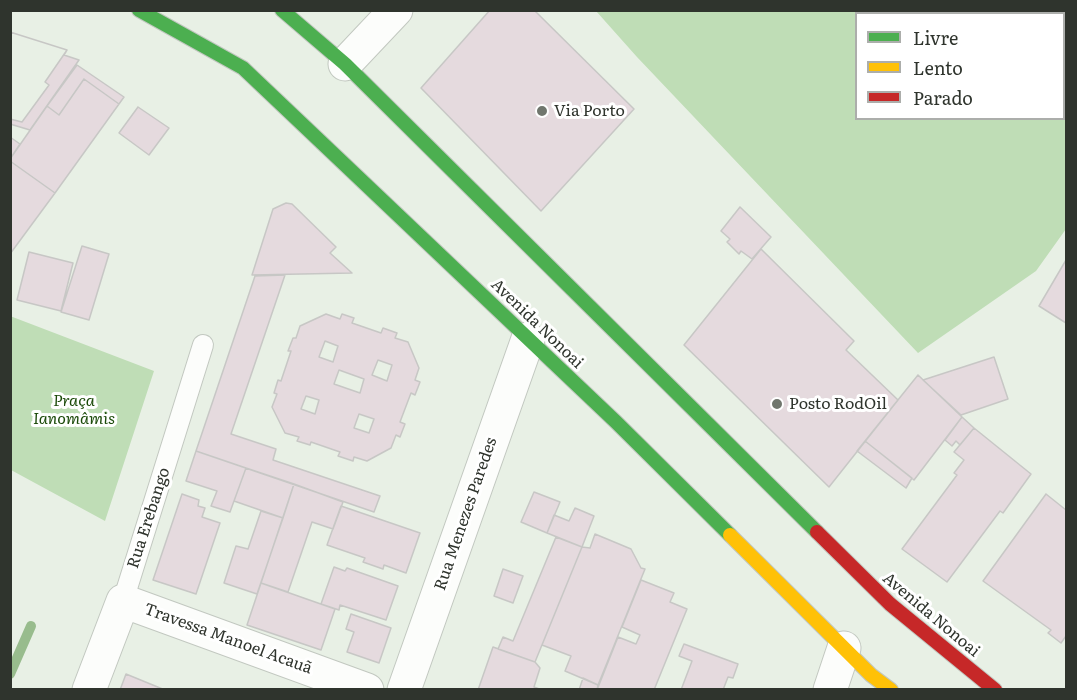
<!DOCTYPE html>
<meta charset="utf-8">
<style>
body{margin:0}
#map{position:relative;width:1077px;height:700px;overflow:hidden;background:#e8f0e5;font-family:Literata,serif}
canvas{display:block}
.frame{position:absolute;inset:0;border:12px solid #2f342d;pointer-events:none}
.legend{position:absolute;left:855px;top:12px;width:210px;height:108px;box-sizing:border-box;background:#fff;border:2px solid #acaeab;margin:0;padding:8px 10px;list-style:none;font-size:18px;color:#2f342d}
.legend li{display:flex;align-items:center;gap:12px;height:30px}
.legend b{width:30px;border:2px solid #acaeab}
</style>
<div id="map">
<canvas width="1077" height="700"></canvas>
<div class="frame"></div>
<ul class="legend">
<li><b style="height:8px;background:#4caf50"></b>Livre</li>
<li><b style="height:8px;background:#ffc107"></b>Lento</li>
<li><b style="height:8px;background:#c62828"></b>Parado</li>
</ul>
</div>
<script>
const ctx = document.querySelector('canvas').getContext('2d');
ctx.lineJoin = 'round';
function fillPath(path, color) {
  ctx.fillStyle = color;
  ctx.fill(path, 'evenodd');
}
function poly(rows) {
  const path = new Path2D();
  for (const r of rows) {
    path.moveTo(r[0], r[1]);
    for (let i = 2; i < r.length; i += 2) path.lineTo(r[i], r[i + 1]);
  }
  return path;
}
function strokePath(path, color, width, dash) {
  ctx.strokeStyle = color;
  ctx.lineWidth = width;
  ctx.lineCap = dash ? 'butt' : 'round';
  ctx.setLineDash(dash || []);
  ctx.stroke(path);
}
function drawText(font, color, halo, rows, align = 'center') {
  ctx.font = font + ' Literata,serif';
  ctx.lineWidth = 6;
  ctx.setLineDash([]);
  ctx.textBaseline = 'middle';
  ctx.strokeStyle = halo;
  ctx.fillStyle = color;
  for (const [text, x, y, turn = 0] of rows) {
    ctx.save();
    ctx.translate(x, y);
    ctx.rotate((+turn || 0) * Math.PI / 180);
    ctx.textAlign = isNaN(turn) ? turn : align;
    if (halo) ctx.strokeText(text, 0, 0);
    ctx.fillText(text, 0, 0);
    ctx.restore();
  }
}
fillPath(poly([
 [596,11,1066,11,1066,229,1036,271,918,353,637,57],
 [856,14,1064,14,1064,118,856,118],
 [10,316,154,371,105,521,11,470]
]), '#bfddb6');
strokePath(poly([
 [10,674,31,626]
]), '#98bc8d', 10);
const building = poly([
 [490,10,534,10,634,109,541,211,421,88,490,10],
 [10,32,67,50,64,55,79,60,30,130,10,124,10,32],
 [10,32,67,50,45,82,49,85,22,122,10,119,10,32],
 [77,65,124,97,119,104,84,79,59,115,47,106,77,65],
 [84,79,119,104,55,193,10,161,10,159,47,106,59,115,84,79],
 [138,107,169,128,149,155,119,133,138,107],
 [10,137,20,144,10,159,10,137],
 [10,161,55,193,10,254,10,161],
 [286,203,292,204,336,247,330,253,352,273,252,275,273,209,286,203],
 [740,207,771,237,752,259,741,251,739,254,727,242,730,239,721,231,740,207],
 [82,246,109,254,89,320,61,312,82,246],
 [761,249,854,341,846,350,898,400,829,487,684,345,761,249],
 [29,252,73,263,61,311,17,300,29,252],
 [1066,260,1066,323,1039,306,1066,260],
 [285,275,231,434,276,449,273,460,380,496,374,512,196,451,255,276,285,275],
 [326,314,340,319,342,314,354,318,352,323,381,333,383,328,397,333,395,338,408,342,419,368,415,380,420,382,415,395,411,393,400,422,405,424,400,437,396,435,391,448,367,461,354,457,353,461,338,456,340,452,311,442,310,445,297,441,299,437,285,433,272,407,277,394,274,393,278,380,281,381,291,351,288,351,293,338,296,338,300,326,326,314],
 [325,341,338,346,333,362,319,357,325,341],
 [378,360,392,365,387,381,372,375,378,360],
 [306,396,319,400,315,414,301,409,306,396],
 [359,414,374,419,369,433,354,428,359,414],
 [994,357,1008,399,961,415,923,380,994,357],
 [339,370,364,379,360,393,334,384,339,370],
 [918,375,962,417,914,480,865,441,918,375],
 [962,417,974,428,960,445,956,441,952,446,945,440,962,417],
 [974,428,1031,474,1003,513,1000,511,947,582,902,549,957,475,954,473,964,460,954,452,974,428],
 [865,441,912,478,906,488,857,451,865,441],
 [196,451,246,468,230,512,211,506,217,491,186,481,196,451],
 [246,468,294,484,283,518,234,501,246,468],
 [294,484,343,502,333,529,312,522,288,592,261,583,294,484],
 [534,492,560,502,547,533,521,522,534,492],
 [182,494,199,500,198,506,205,508,202,517,220,523,196,594,153,580,182,494],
 [1046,494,1066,510,1066,636,1061,643,1048,633,1051,630,983,581,1046,494],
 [341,506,420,533,406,573,384,565,383,569,363,562,365,558,327,545,341,506],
 [575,508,594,516,582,547,547,533,554,515,569,521,575,508],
 [261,511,283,518,257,594,224,583,236,546,248,549,261,511],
 [595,534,631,549,641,568,645,569,598,685,565,671,571,656,542,645,582,547,590,548,595,534],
 [556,537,582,547,535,662,498,649,503,637,513,641,556,537],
 [334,567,345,571,347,568,398,586,386,620,340,605,339,610,321,604,334,567],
 [503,569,523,576,513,603,494,596,503,569],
 [641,580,674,593,670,602,687,609,654,690,597,690,618,637,636,644,640,635,622,627,641,580],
 [261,583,335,609,321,650,247,625,261,583],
 [351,614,391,628,379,663,347,652,354,632,346,629,351,614],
 [684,644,738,664,733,678,728,677,723,690,681,690,692,661,679,656,684,644],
 [493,647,535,662,540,668,534,687,542,690,478,690,493,647],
 [126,674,165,690,120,690,126,674],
 [583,678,598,685,597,690,579,690,583,678]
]);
fillPath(building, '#e5dade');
strokePath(building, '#c7c7c5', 1.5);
const lane = poly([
 [123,601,203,345]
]);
const street = poly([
 [345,64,396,10],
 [89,690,123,601,367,690],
 [404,690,528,339],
 [830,690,844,648]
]);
const fast = poly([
 [139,10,243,68,616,422,730,535],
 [282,10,345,64,817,532]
]);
const slow = poly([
 [730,535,871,675,891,690]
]);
const jam = poly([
 [817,532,890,604,995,690]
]);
strokePath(lane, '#c2c8c0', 22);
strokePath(street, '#c2c8c0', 35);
strokePath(fast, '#c2c8c0', 16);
strokePath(slow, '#c2c8c0', 16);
strokePath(jam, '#c2c8c0', 16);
strokePath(lane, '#fcfdfb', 20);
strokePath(street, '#fcfdfb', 33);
strokePath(fast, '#4caf50', 14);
strokePath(slow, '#ffc107', 14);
strokePath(jam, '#c62828', 14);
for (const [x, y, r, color] of [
 [542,111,6,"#70766d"],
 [777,404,6,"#70766d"]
]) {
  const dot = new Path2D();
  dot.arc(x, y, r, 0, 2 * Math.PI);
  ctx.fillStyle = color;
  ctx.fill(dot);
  strokePath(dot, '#fff', 2);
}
drawText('16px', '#2f342d', '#fff', [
 ["Via Porto",554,111],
 ["Posto RodOil",789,404]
], 'left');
drawText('16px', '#2f342d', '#fff', [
 ["Avenida Nonoai",537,324,44],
 ["Rua Menezes Paredes",466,514,-71],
 ["Rua Erebango",149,518,-72],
 ["Avenida Nonoai",931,615,40],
 ["Travessa Manoel Acauã",228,639,20]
]);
drawText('italic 16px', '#1b4a09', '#fff', [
 ["Praça",74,401],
 ["Ianomâmis",74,419]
]);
</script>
